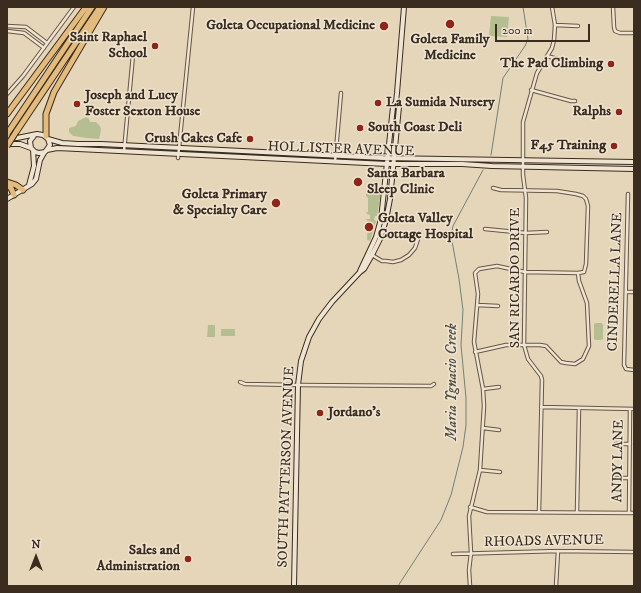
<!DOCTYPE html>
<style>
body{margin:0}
#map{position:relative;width:641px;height:593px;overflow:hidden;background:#e6d6b9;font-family:"IM FELL DW Pica",serif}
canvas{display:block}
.frame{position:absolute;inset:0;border:8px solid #3a2c1f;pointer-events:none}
.north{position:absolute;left:16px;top:537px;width:40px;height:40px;-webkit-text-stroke:3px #efe4d2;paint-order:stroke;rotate:0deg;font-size:11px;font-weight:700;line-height:16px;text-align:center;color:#3a2c1f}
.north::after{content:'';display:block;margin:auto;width:14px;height:18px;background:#3a2c1f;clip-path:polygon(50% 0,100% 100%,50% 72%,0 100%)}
.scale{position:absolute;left:495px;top:24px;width:95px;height:18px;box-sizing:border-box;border:2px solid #3a2c1f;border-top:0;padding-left:5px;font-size:12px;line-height:14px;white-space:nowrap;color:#3a2c1f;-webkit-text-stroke:3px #efe4d2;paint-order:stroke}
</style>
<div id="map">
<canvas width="641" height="593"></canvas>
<div class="frame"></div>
<div class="north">N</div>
<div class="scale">200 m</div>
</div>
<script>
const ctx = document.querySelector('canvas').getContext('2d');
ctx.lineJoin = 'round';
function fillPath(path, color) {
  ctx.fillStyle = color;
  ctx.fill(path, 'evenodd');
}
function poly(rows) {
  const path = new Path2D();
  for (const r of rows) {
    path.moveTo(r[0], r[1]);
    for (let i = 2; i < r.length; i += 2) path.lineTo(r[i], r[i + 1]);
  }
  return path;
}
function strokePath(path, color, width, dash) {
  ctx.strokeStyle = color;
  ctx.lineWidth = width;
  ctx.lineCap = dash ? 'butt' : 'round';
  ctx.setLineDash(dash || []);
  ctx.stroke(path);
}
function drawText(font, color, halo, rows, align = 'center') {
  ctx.font = font + ' "IM FELL DW Pica",serif';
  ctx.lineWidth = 3;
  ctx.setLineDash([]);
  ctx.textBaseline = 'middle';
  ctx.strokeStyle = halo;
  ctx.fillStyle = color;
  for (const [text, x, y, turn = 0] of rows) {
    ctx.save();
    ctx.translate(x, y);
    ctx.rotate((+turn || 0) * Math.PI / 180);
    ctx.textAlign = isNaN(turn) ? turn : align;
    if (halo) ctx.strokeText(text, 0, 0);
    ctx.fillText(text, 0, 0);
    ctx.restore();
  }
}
fillPath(poly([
 [491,16,509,17,507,37,489,36],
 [86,117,89,119,90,122,96,122,100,126,101,130,99,139,87,138,73,136,69,132,69,128,76,126,78,121],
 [381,191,377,216,375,216,374,220,376,221,374,228,370,241,367,240,368,221,366,220,367,219,370,219,370,215,367,214,366,212,368,212,368,198,366,196,366,193],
 [596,323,602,323,603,325,603,339,601,340,595,340,594,339,594,324],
 [208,325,215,325,215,337,207,337],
 [221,329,235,329,235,336,221,336]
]), '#b4be90');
strokePath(poly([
 [491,155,503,78,525,46,528,39,523,7],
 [398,586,441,520,451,495,463,447,466,425,466,398,461,345,463,310,459,279,451,236,453,226,483,170]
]), '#718176', 1);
const street = poly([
 [613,7,614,27,615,31,620,33,634,33],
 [555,25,578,26],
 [7,26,26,27,47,43],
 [7,31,24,33,44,48],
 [547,56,575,64],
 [531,90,571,101,575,101],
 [7,94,23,76,74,7],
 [124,151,133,55],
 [178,158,193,7],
 [335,162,341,93],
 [628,194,624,365,626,369,634,370],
 [485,229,526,233,547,232],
 [372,255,382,261,386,261,393,262,401,260,409,255,415,248,420,233],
 [626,292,634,292],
 [477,305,498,306],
 [475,352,506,345,540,345,546,346,561,362,566,363,575,364,583,359,589,346,587,303,579,281,578,273],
 [240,382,245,384,298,385,431,386,434,384],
 [483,389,499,387],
 [541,407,634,409],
 [483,428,499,430],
 [616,444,630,444],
 [480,470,500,472],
 [615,478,629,478],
 [470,507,487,512,634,513],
 [539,512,542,380,541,376,528,359,524,345,526,198,523,175,523,122,537,73,552,48,554,40,555,25,552,7],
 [577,512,579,408],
 [629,513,630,409],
 [453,554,558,551,634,552],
 [470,586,469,570,471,553,469,516,480,470,484,406,483,389,474,342,478,294,475,273,479,269,497,266,525,272,578,273,584,272,586,264,588,206,586,199,583,196,576,194,557,191,501,190,493,188],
 [556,586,558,551]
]);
const secondary = poly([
 [7,137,17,138,37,134,43,135,48,139,50,145,45,152,39,153,35,152,31,148,30,141,34,136],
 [48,139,62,143,78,144,101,144,383,158,634,162],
 [7,144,20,144,31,148],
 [47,150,57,148,387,164,462,164,492,166,634,169],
 [29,185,34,166,33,150],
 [7,199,32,184,36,179,40,160,44,153],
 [360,271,376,237,381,219,393,107,396,102,397,93,404,7],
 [294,586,298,385,301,361,309,337,319,319,332,302,360,272,364,269,372,255,380,239,386,220,390,199,399,107,396,102]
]);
const highway = poly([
 [7,114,86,7],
 [16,132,100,7],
 [7,134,92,7],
 [46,136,46,114,54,92,104,7],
 [7,182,16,185,23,190],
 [7,185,11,188,14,195]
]);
strokePath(street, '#655646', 4.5);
strokePath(secondary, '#3a2c1f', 6);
strokePath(highway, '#3a2c1f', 7);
strokePath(street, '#efe4d2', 2.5);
strokePath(secondary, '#efe4d2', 4);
strokePath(highway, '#e3bb7c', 5);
const highwayBridge = poly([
 [7,146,16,132]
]);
strokePath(highwayBridge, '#3a2c1f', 7, []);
strokePath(highwayBridge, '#e3bb7c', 5);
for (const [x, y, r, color] of [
 [450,24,5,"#8f2418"],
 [384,26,5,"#8f2418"],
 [155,46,4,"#8f2418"],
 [611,64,4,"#8f2418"],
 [378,103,4,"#8f2418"],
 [77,104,4,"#8f2418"],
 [619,112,4,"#8f2418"],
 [360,128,4,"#8f2418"],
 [250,139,4,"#8f2418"],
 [614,146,4,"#8f2418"],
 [358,182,5,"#8f2418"],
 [276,203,5,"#8f2418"],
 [369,227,5,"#8f2418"],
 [320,413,4,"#8f2418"],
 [188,559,4,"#8f2418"]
]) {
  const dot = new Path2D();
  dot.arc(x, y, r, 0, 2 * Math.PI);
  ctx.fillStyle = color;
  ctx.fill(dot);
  strokePath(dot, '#efe4d2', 1.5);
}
drawText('bold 14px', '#3a2c1f', '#efe4d2', [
 ["Goleta Occupational Medicine",375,26],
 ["Saint Raphael",147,38],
 ["School",147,54],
 ["Goleta Family",450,40,"center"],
 ["Medicine",450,56,"center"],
 ["The Pad Climbing",603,64],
 ["Joseph and Lucy",85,96,"left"],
 ["Foster Sexton House",85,112,"left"],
 ["La Sumida Nursery",386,103,"left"],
 ["Ralphs",611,112],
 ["South Coast Deli",368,128,"left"],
 ["Crush Cakes Cafe",242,139],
 ["F45 Training",606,146],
 ["Santa Barbara",367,174,"left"],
 ["Sleep Clinic",367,190,"left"],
 ["Goleta Primary",267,195],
 ["& Specialty Care",267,211],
 ["Goleta Valley",378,219,"left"],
 ["Cottage Hospital",378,235,"left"],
 ["Jordano's",328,413,"left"],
 ["Sales and",180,551],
 ["Administration",180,567]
], 'right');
drawText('14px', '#3a2c1f', '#efe4d2', [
 ["HOLLISTER AVENUE",341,150,2],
 ["SAN RICARDO DRIVE",516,278,-90],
 ["CINDERELLA LANE",616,282,-88],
 ["ANDY LANE",619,461,-89],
 ["SOUTH PATTERSON AVENUE",287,467,-88],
 ["RHOADS AVENUE",544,542,-1]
]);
drawText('italic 15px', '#514f43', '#efe4d2', [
 ["Maria Ygnacio Creek",453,382,-90]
]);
</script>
